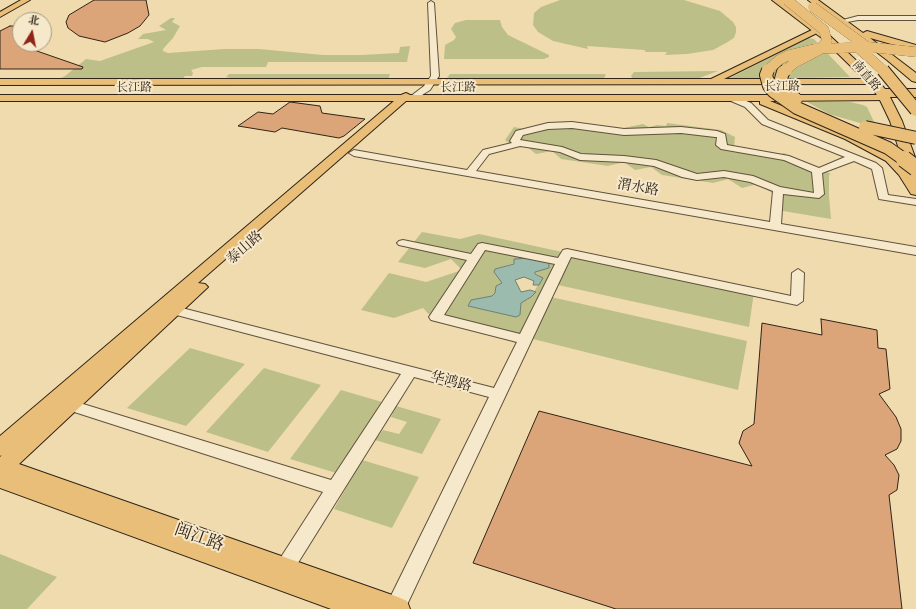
<!DOCTYPE html>
<meta charset="utf-8">
<style>
body{margin:0}
#map{position:relative;width:916px;height:609px;overflow:hidden;background:#f0dbaf;font-family:Alegreya,"Noto Serif SC",serif}
canvas{display:block}
.north{position:absolute;left:12px;top:12px;width:40px;height:40px;box-sizing:border-box;background:#f5e8cb;border:1px solid #a79a83;border-radius:50%;rotate:10deg;font-size:11px;font-weight:700;line-height:16px;text-align:center;color:#312417}
.north::after{content:'';display:block;margin:auto;width:14px;height:18px;background:#8f2418;clip-path:polygon(50% 0,100% 100%,50% 72%,0 100%)}
</style>
<div id="map">
<canvas width="916" height="609"></canvas>
<div class="north">北</div>
</div>
<script>
const ctx = document.querySelector('canvas').getContext('2d');
ctx.lineJoin = 'round';
function fillPath(path, color) {
  ctx.fillStyle = color;
  ctx.fill(path, 'evenodd');
}
function poly(rows) {
  const path = new Path2D();
  for (const r of rows) {
    path.moveTo(r[0], r[1]);
    for (let i = 2; i < r.length; i += 2) path.lineTo(r[i], r[i + 1]);
  }
  return path;
}
function strokePath(path, color, width, dash) {
  ctx.strokeStyle = color;
  ctx.lineWidth = width;
  ctx.lineCap = dash ? 'butt' : 'round';
  ctx.setLineDash(dash || []);
  ctx.stroke(path);
}
function drawText(font, color, halo, rows, align = 'center') {
  ctx.font = font + ' Alegreya,"Noto Serif SC",serif';
  ctx.lineWidth = 4;
  ctx.setLineDash([]);
  ctx.textBaseline = 'middle';
  ctx.strokeStyle = halo;
  ctx.fillStyle = color;
  for (const [text, x, y, turn = 0] of rows) {
    ctx.save();
    ctx.translate(x, y);
    ctx.rotate((+turn || 0) * Math.PI / 180);
    ctx.textAlign = isNaN(turn) ? turn : align;
    if (halo) ctx.strokeText(text, 0, 0);
    ctx.fillText(text, 0, 0);
    ctx.restore();
  }
}
fillPath(poly([
 [560,0,684,0,720,11,733,22,736,27,736,32,734,38,726,43,713,50,687,54,665,55,667,52,646,52,644,50,587,46,588,49,553,41,538,32,533,25,534,13,541,7],
 [171,18,175,18,172,22,180,26,173,38,163,49,163,51,168,53,224,49,259,49,323,55,362,55,399,53,400,47,410,46,407,62,268,62,266,67,202,67,191,70,193,73,192,76,185,76,181,81,57,80,65,76,86,59,100,61,154,42,148,39,138,39,143,34,166,30,159,26],
 [466,20,500,20,502,27,508,35,549,55,549,57,544,59,444,59,445,45,454,40,456,37,451,29,455,23],
 [808,38,814,39,850,77,728,79],
 [718,71,694,80,632,78,631,76,634,72],
 [229,74,390,74,388,81,235,80,235,79,226,77],
 [450,74,604,74,606,75,602,81,457,80,456,79,447,78],
 [807,102,850,102,863,105,867,107,877,128,829,114],
 [570,122,618,129,643,124,649,127,657,125,666,126,667,123,721,130,735,137,734,147,781,154,784,153,831,174,829,175,829,196,831,219,771,209,772,193,758,184,742,188,728,179,713,183,662,175,651,167,635,170,624,162,608,166,561,159,552,151,536,154,527,147,510,144,505,140,514,127,525,129,547,123],
 [422,232,460,239,479,234,567,253,562,262,531,256,531,258,514,259,515,263,495,269,494,272,503,283,496,286,495,293,492,296,471,300,468,306,516,317,520,315,521,303,531,297,542,278,534,272,549,268,549,261,566,264,570,254,754,292,749,327,558,285,551,297,747,341,738,390,533,339,510,336,509,339,435,321,423,308,394,318,361,310,389,273,426,282,462,270,451,259,425,268,398,262],
 [190,348,245,364,186,426,127,408],
 [264,368,321,385,268,452,206,432],
 [341,390,389,404,343,475,290,459],
 [396,406,441,419,422,454,375,440,383,430,399,434,407,422,391,417],
 [362,460,419,477,392,528,334,509],
 [0,554,57,577,27,609,0,609]
]), '#bdbf88');
const water = poly([
 [531,258,549,261,549,268,535,272,535,274,543,278,539,285,533,285,534,281,524,277,515,280,521,292,530,290,536,292,531,297,521,303,520,315,516,317,468,306,471,300,492,296,495,293,496,286,502,283,494,272,495,269,514,264,514,259,531,258]
]);
fillPath(water, '#9abbae');
strokePath(water, '#707f72', 1);
const building = poly([
 [94,0,146,0,149,15,140,26,128,33,105,42,79,36,68,28,66,22,69,15,94,0],
 [10,26,20,26,16,33,20,38,20,44,26,44,34,50,83,67,82,69,0,69,0,31,10,26],
 [290,102,320,106,322,113,365,119,344,136,339,138,282,128,275,132,238,126,258,112,273,114,290,102],
 [821,319,877,330,878,348,886,349,890,389,879,394,896,417,901,429,901,441,897,449,885,455,894,465,899,475,897,490,889,495,902,609,616,609,473,563,539,411,752,466,739,443,743,431,754,424,762,323,822,335,821,319]
]);
fillPath(building, '#dca479');
strokePath(building, '#312417', 1);
const minor = poly([
 [431,1,434,3,439,76,430,90,414,100,410,98,411,96,424,86,431,76,428,3,431,1],
 [858,16,916,16,916,20,858,20,842,23,839,21,858,16],
 [731,97,737,97,751,103,768,120,876,163,882,168,888,195,916,199,916,205,879,199,872,169,854,161,822,173,824,194,819,198,783,194,781,224,916,247,916,255,354,156,349,153,354,150,467,170,483,150,512,143,510,141,516,131,548,123,572,122,624,129,681,127,717,131,725,134,727,145,789,156,819,168,845,157,762,124,745,107,731,101,731,97],
 [572,128,624,135,681,133,715,137,717,137,716,145,721,149,784,160,812,172,814,193,780,187,753,176,724,171,697,174,656,160,624,156,581,154,562,147,520,140,523,135,548,129,572,128],
 [520,146,560,152,580,160,624,162,654,166,682,177,697,180,724,177,750,182,773,191,770,222,476,171,489,154,520,146],
 [403,240,471,254,478,244,482,243,558,258,563,250,567,249,791,296,792,273,798,269,804,273,803,301,797,305,571,257,405,609,385,608,489,397,414,377,291,574,284,576,277,574,274,568,323,492,65,409,62,405,65,401,70,400,331,480,401,374,169,313,167,310,169,307,174,306,494,388,517,342,431,320,429,317,467,260,399,245,397,243,399,241,403,240],
 [485,250,555,264,520,334,444,315,485,250]
]);
const major = poly([
 [21,0,30,0,0,17,0,12,21,0],
 [816,28,820,30,819,32,724,79,873,79,878,82,876,84,0,85,0,79,711,79,816,28],
 [406,93,410,95,885,95,889,96,890,98,889,100,770,101,853,135,894,155,916,182,916,195,911,194,899,175,886,161,845,139,760,104,760,101,406,101,198,283,205,284,208,287,19,464,398,597,407,601,410,609,331,609,0,488,0,457,2,455,0,456,0,436,394,101,0,101,0,95,401,95,406,93]
]);
const highway = poly([
 [772,0,782,0,829,35,877,80,885,89,916,89,916,97,890,97,902,121,916,160,916,185,911,184,909,181,890,121,879,98,869,84,823,39,772,0],
 [808,0,818,0,863,33,867,31,916,45,916,51,870,38,916,73,916,82,912,81,887,60,808,0]
]);
strokePath(minor, '#61523d', 2);
strokePath(major, '#312417', 2);
strokePath(highway, '#312417', 2);
fillPath(minor, '#f5e8cb');
fillPath(major, '#e8be78');
fillPath(highway, '#e8be78');
const highwayBridgeFar2 = poly([
 [813,7,870,49],
 [855,45,884,71],
 [767,71,779,60,789,55,814,49,869,47,916,52],
 [785,71,794,63,819,50,827,41,824,30,787,0]
]);
const highwayBridgeFar1 = poly([
 [768,70,766,75,769,86,773,91,797,108,888,148,905,160],
 [786,70,783,72,781,79,786,91,796,99],
 [883,70,916,110],
 [865,127,916,138]
]);
const highwayBridge = poly([
 [904,159,916,168]
]);
strokePath(highwayBridgeFar2, '#312417', 10, []);
strokePath(highwayBridgeFar1, '#312417', 14, []);
strokePath(highwayBridge, '#312417', 18, []);
strokePath(highwayBridgeFar2, '#e8be78', 10);
strokePath(highwayBridgeFar1, '#e8be78', 12);
strokePath(highwayBridge, '#e8be78', 16);
drawText('12px', '#312417', '#f5e8cb', [
 ["南直路",866,76,49],
 ["长江路",782,87],
 ["长江路",134,88],
 ["长江路",458,88]
]);
drawText('14px', '#312417', '#f5e8cb', [
 ["渭水路",638,188,10],
 ["泰山路",245,248,-41],
 ["华鸿路",451,382,15]
]);
drawText('17px', '#312417', '#f5e8cb', [
 ["闽江路",199,538,20]
]);
</script>
